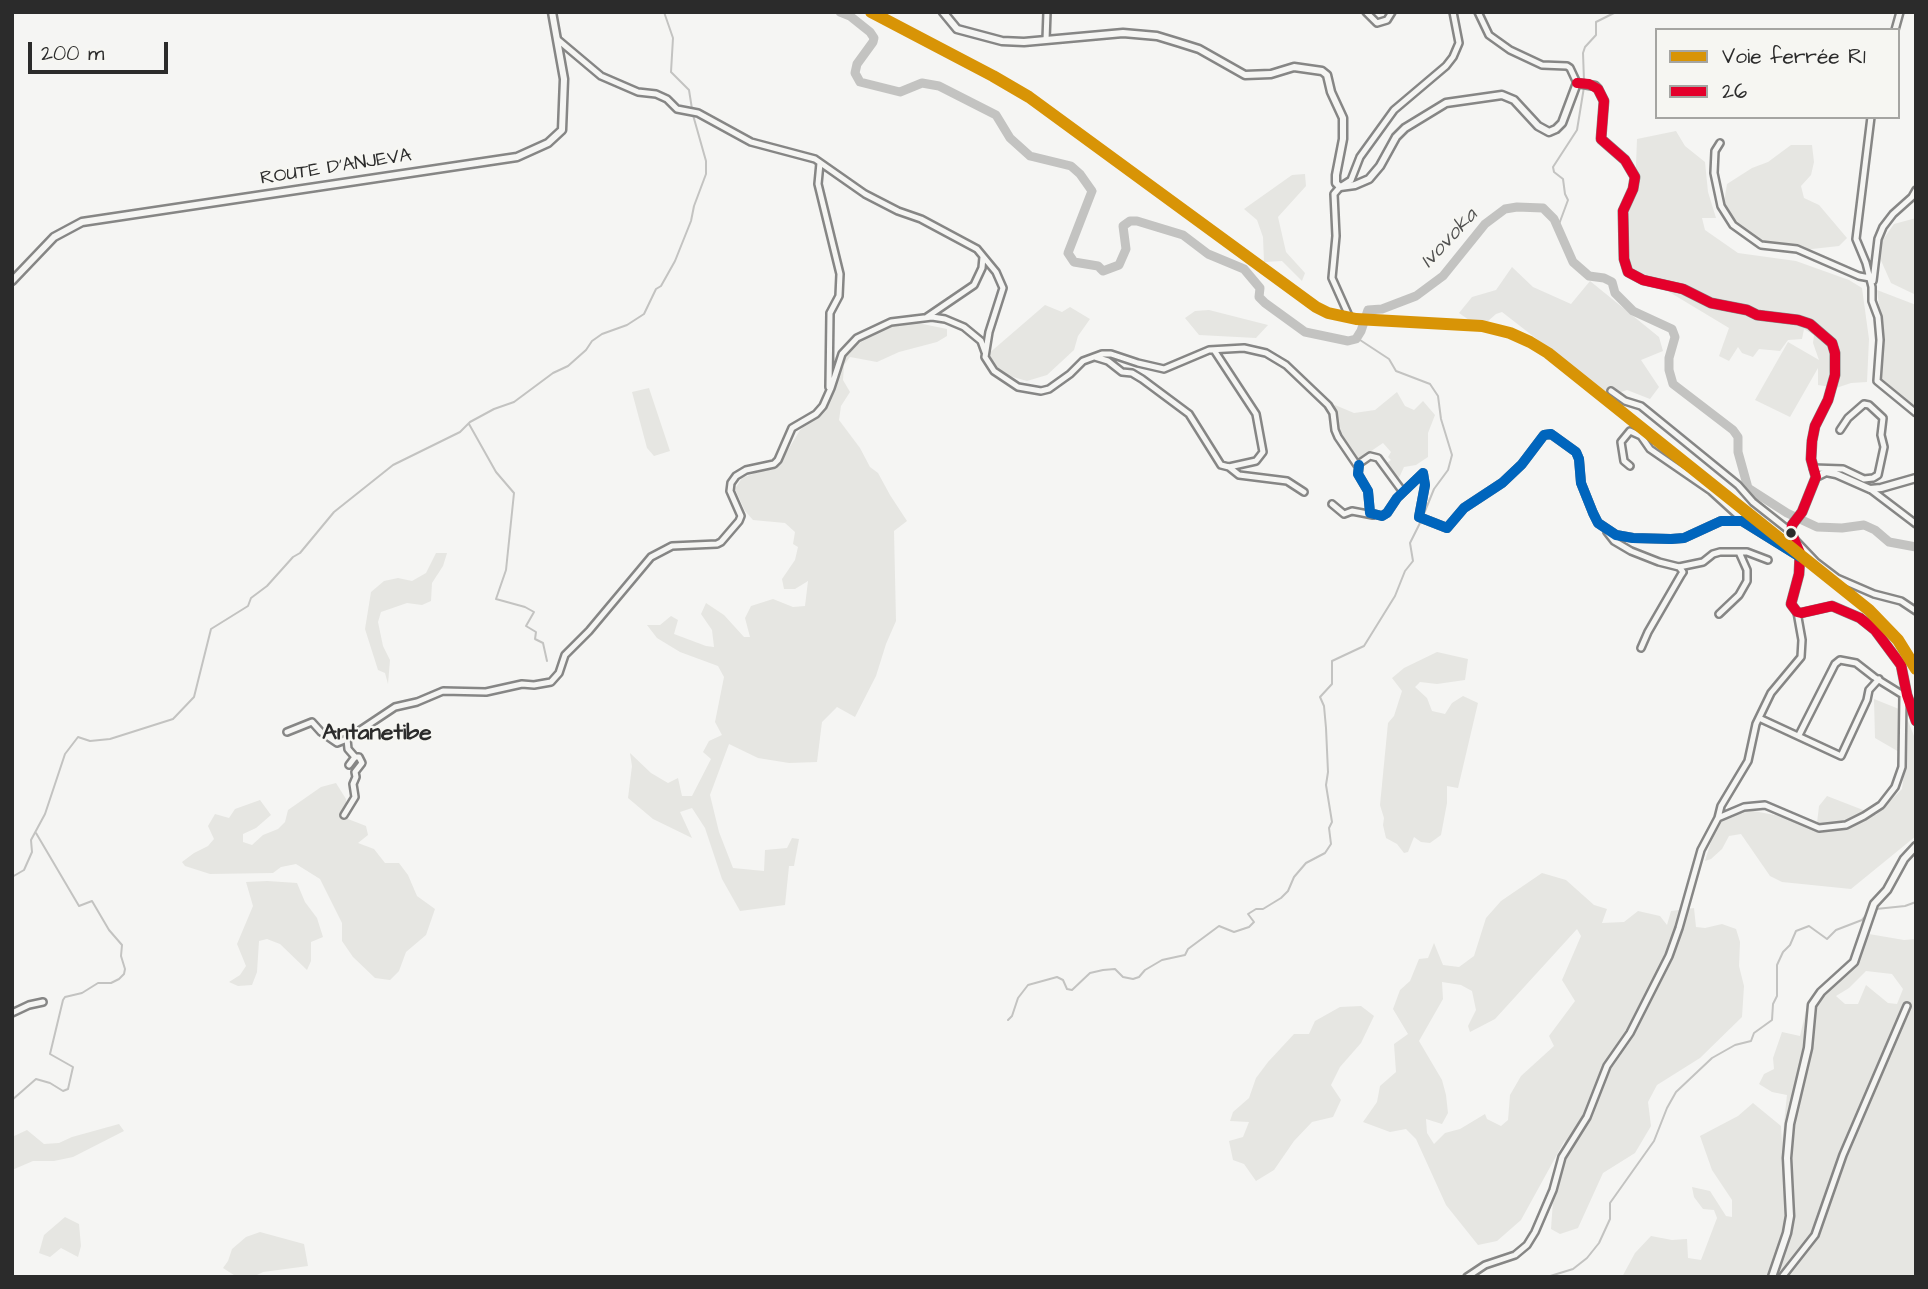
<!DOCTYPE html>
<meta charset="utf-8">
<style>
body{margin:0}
#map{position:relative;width:1928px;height:1289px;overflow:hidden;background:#f5f5f3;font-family:"Architects Daughter",sans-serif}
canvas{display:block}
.frame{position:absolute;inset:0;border:14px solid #2b2b2b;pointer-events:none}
.legend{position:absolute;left:1655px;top:28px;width:245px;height:91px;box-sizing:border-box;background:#f6f6f2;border:2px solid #a5a5a2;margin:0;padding:9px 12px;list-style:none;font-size:21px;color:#2b2b2b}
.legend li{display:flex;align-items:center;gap:14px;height:35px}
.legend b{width:35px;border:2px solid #a5a5a2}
.scale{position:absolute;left:28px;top:42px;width:140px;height:32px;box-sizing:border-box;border:4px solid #2b2b2b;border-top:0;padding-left:9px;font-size:21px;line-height:24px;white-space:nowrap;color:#2b2b2b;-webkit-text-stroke:5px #f6f6f2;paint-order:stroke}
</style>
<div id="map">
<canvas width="1928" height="1289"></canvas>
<div class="frame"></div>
<ul class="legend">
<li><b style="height:9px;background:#d89406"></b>Voie ferrée R1</li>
<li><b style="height:9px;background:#e4002b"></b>26</li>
</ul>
<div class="scale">200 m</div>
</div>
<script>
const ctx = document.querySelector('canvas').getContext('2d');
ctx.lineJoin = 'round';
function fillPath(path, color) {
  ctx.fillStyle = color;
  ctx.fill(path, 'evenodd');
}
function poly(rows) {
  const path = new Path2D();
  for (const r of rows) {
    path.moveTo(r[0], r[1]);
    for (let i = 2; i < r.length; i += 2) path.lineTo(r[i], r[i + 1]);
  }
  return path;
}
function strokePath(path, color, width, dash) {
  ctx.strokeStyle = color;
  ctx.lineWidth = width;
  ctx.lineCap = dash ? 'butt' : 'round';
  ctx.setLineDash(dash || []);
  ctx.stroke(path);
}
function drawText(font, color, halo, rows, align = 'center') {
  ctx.font = font + ' "Architects Daughter",sans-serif';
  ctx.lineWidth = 5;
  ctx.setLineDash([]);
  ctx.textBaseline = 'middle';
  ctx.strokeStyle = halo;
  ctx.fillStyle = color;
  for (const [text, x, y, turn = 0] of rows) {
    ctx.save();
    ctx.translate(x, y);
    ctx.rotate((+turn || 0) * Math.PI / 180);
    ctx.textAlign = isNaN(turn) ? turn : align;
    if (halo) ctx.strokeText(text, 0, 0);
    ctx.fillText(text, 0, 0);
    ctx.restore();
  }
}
fillPath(poly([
 [1512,267,1533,287,1571,304,1590,281,1659,337,1663,351,1641,360,1659,387,1650,399,1627,390,1610,396,1502,312,1496,314,1487,322,1469,320,1459,313,1472,297,1496,290]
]), '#e5e5e2');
fillPath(poly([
 [1676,131,1685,146,1705,162,1708,192,1716,218,1702,218,1705,230,1738,253,1796,261,1849,280,1862,288,1869,339,1867,382,1851,383,1836,388,1818,385,1818,368,1790,417,1755,400,1788,342,1819,360,1813,343,1814,335,1804,329,1802,339,1788,340,1780,351,1759,349,1753,357,1742,353,1738,347,1729,361,1719,356,1729,328,1641,275,1627,264,1626,221,1635,191,1637,139],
 [1791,145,1812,145,1814,162,1811,175,1801,186,1804,198,1819,205,1847,238,1839,246,1794,251,1759,245,1738,225,1724,202,1727,184,1752,168,1768,162],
 [1305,174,1306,186,1278,217,1286,252,1305,273,1302,281,1282,261,1264,262,1263,237,1257,220,1244,209,1292,175],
 [1916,218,1916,295,1891,283,1879,256,1882,241,1894,224],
 [1877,290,1916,305,1916,410,1877,386,1883,334],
 [1045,305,1062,312,1070,307,1090,319,1078,336,1074,350,1047,375,1027,381,1006,375,996,368,987,355],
 [1209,310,1268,325,1256,338,1199,335,1185,318,1195,311],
 [913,322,947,329,947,336,937,342,899,352,877,362,850,357,844,365,843,380,850,392,841,406,839,420,860,448,870,467,878,473,890,495,907,521,894,531,896,621,886,644,876,676,855,717,837,707,822,722,817,762,789,763,758,758,729,744,710,795,719,832,733,868,764,871,765,850,787,848,792,838,799,839,794,866,789,866,785,905,740,911,722,879,705,828,692,808,680,812,692,838,653,819,628,798,632,766,630,753,651,773,668,783,678,778,682,796,692,796,711,759,703,752,709,741,722,735,715,722,724,677,718,666,680,652,657,638,647,625,660,625,671,616,678,620,674,634,706,646,714,647,712,630,701,614,706,603,724,615,744,637,750,637,745,618,751,606,773,599,793,607,805,606,808,581,795,589,784,589,782,579,795,560,798,547,793,544,795,532,785,523,753,520,745,511,735,489,742,478,774,466,782,460,800,430,822,410,832,390,834,358,864,337,894,325],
 [649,388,670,451,654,456,647,448,632,392],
 [1397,392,1405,406,1414,410,1423,401,1435,415,1428,433,1428,457,1416,465,1404,467,1398,480,1385,464,1391,460,1388,457,1391,452,1383,443,1355,462,1335,426,1333,408,1335,405,1354,413,1375,410],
 [436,553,447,553,443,566,432,583,431,601,422,605,407,603,381,612,378,622,383,646,390,660,388,684,385,673,378,670,365,629,371,592,384,581,398,578,412,581,426,573],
 [1437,652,1468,659,1465,680,1437,684,1420,682,1415,687,1427,698,1432,711,1445,714,1452,703,1463,696,1478,703,1458,788,1447,786,1447,803,1441,835,1430,843,1421,842,1414,837,1408,852,1404,853,1397,844,1386,838,1383,825,1384,818,1380,805,1388,723,1394,716,1402,691,1392,678,1404,668],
 [1874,699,1904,711,1916,741,1916,836,1851,889,1782,882,1770,876,1741,834,1729,836,1722,849,1711,859,1705,861,1717,822,1743,809,1817,823,1819,806,1827,796,1876,815,1902,789,1906,756,1875,738],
 [336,783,346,799,348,819,366,826,368,835,358,843,374,849,385,863,399,863,408,875,417,896,435,909,426,935,406,952,399,971,390,980,375,978,353,957,342,941,342,923,320,879,296,864,281,867,273,873,210,874,185,866,182,862,194,853,208,846,214,839,208,826,215,814,229,818,235,809,260,800,271,815,256,828,243,834,243,842,252,845,263,835,278,829,285,822,288,810,321,787],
 [1542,873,1566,880,1594,905,1607,909,1602,923,1624,922,1638,911,1660,916,1667,925,1671,911,1694,908,1696,927,1705,928,1722,924,1736,929,1740,942,1739,966,1744,986,1742,1017,1700,1058,1657,1085,1648,1102,1651,1126,1635,1153,1603,1173,1578,1228,1560,1234,1551,1229,1553,1201,1565,1140,1521,1220,1497,1241,1478,1245,1446,1205,1416,1139,1406,1129,1390,1132,1363,1122,1377,1102,1380,1086,1396,1072,1394,1044,1408,1034,1393,1009,1400,990,1410,981,1419,959,1428,958,1434,943,1443,965,1459,967,1474,956,1486,918,1501,901],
 [1577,929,1581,936,1562,980,1575,1001,1549,1036,1554,1046,1521,1076,1510,1095,1508,1120,1501,1126,1487,1119,1485,1114,1460,1129,1445,1133,1434,1144,1427,1133,1426,1119,1442,1124,1448,1113,1446,1095,1442,1080,1419,1041,1443,999,1442,982,1461,985,1472,991,1476,1010,1468,1026,1470,1032,1495,1019],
 [267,881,297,883,305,902,317,918,323,937,311,942,311,961,307,970,280,944,267,939,259,941,257,972,252,985,238,986,229,982,240,975,246,966,237,944,253,906,246,882],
 [1863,933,1904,940,1916,939,1916,1277,1622,1277,1635,1253,1651,1236,1672,1240,1687,1239,1688,1258,1701,1260,1717,1218,1714,1210,1703,1209,1694,1197,1692,1187,1710,1191,1726,1216,1732,1217,1732,1200,1712,1170,1700,1136,1738,1116,1753,1103,1781,1126,1782,1142,1787,1095,1772,1092,1759,1084,1764,1074,1774,1069,1773,1058,1782,1032,1800,1036,1808,1002,1848,969],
 [1866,971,1892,974,1903,989,1897,1004,1888,1003,1866,985,1858,1004,1845,1004,1836,996,1849,988],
 [1361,1006,1374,1016,1361,1043,1340,1067,1331,1085,1341,1100,1333,1117,1312,1122,1294,1141,1274,1170,1256,1181,1244,1164,1233,1160,1229,1141,1243,1137,1249,1122,1230,1121,1233,1112,1249,1098,1256,1078,1268,1062,1294,1034,1309,1034,1315,1021,1340,1007],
 [119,1124,124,1131,73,1157,54,1161,33,1161,12,1170,12,1137,27,1130,44,1144,59,1143,72,1137],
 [65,1217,79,1224,81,1246,78,1257,61,1248,50,1257,39,1253,44,1235],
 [260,1232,304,1244,308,1266,263,1272,253,1277,237,1277,223,1268,228,1261,232,1249,246,1237]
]), '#e6e6e2');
strokePath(poly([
 [664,12,673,38,671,72,689,90,692,109],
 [1584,81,1583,53,1585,47,1596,35,1596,22,1616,12],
 [1558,227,1568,200,1565,194,1563,179,1554,172,1553,167,1577,130,1584,87],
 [1357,338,1389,359,1396,371,1430,384,1438,396,1441,419,1452,455,1448,470,1434,489,1423,516],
 [469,424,496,472,514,493,506,570,496,599,525,607,534,612,526,626,536,632,535,639,543,643,547,661],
 [12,877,24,870,32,852,31,840,45,814,65,754,78,737,90,741,110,739,173,719,194,697,211,629,248,606,251,598,267,586,293,557,300,553,334,512,393,465,460,432,470,422,494,409,514,402,553,373,568,366,586,350,592,341,602,334,627,325,644,314,656,289,661,286,675,261,691,221,694,206,706,174,706,161,693,115],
 [1876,909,1905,906,1916,902],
 [1008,1020,1012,1016,1018,998,1028,985,1057,977,1063,980,1067,989,1072,990,1090,973,1103,970,1115,969,1123,977,1133,979,1139,977,1145,970,1162,960,1185,955,1188,949,1219,926,1234,932,1249,927,1254,922,1248,914,1256,909,1263,909,1281,898,1288,891,1294,877,1306,863,1325,853,1331,844,1329,828,1332,822,1326,785,1328,772,1326,728,1324,706,1320,697,1332,684,1332,661,1364,646,1395,596,1405,571,1413,561,1410,543,1421,521],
 [12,1100,36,1079,50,1083,63,1091,68,1089,73,1067,50,1054,63,1000,65,997,82,993,98,983,111,983,119,979,124,974,125,969,121,956,122,945,109,930,92,901,79,906,36,833],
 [1547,1277,1573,1269,1587,1258,1599,1243,1610,1219,1610,1203,1654,1141,1667,1108,1676,1092,1712,1058,1735,1045,1751,1041,1754,1033,1772,1020,1773,1004,1777,996,1777,965,1783,952,1790,945,1796,931,1809,926,1827,939,1836,930,1862,920,1868,913]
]), '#c3c3c1', 2);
strokePath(poly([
 [840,12,850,16,870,32,874,38,873,42,857,64,855,73,860,82,900,92,922,83,939,86,996,115,1010,138,1030,156,1071,166,1080,174,1092,191,1068,253,1074,262,1098,266,1103,271,1119,265,1126,249,1123,226,1130,221,1137,221,1183,235,1208,254,1244,269,1260,288,1259,297,1265,303,1305,332,1348,341,1356,339,1361,331,1368,310,1382,309,1416,296,1443,276,1485,224,1505,209,1517,207,1543,208,1554,219,1573,262,1589,276,1604,278,1612,282,1615,293,1633,311,1672,329,1675,337,1669,358,1669,370,1673,384,1733,430,1738,437,1738,452,1748,488,1787,513,1817,527,1842,528,1864,525,1875,530,1889,542,1916,547]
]), '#c3c3c1', 9);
const minor = poly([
 [1366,12,1377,23,1387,20,1392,12],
 [1478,12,1489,35,1510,50,1542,65,1567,66,1570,68,1577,83],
 [1895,30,1900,12],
 [557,39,601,76,638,92,656,94,667,99,677,109,698,113,751,142,815,159,865,194,898,211,921,219,977,249,996,272,1003,288,989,332,985,357,994,371,1018,387,1041,391,1049,389,1070,374,1083,361,1102,354,1111,354,1138,363,1164,369,1209,350,1244,348,1266,353,1286,365,1328,405,1333,413,1335,430,1338,437,1357,465,1370,456,1378,458,1403,492],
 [1046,40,1047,12],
 [1871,117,1856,239,1866,263,1872,287,1872,301,1878,317,1880,340,1877,381,1916,413],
 [1720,143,1715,151,1714,173,1721,206,1733,225,1761,245,1797,249,1859,276,1870,278],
 [820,163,818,184,840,274,839,296,830,313,829,387],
 [1873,281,1878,239,1883,227,1893,214,1912,197,1916,190],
 [1349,316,1332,278,1336,236,1334,194,1340,187,1351,180,1360,157,1394,110,1446,66,1453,57,1459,43,1453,12],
 [927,317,974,285,982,268,983,257],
 [1095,357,1108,361,1122,372,1132,373,1142,379,1189,414,1221,465,1229,467,1256,461,1263,452,1256,414,1214,350],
 [1611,391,1625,401,1641,406,1738,485,1753,502,1791,532],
 [1359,465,1358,474,1368,491,1370,513,1382,516,1387,513,1397,498,1423,473,1425,485,1419,517,1447,528,1464,508,1502,483,1522,464,1544,435,1551,434,1576,452,1579,459,1581,483,1593,513,1598,523,1616,535,1633,538,1671,539,1684,538,1721,521,1742,521,1800,557],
 [1630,466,1624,461,1621,442,1630,431,1641,436,1650,449,1711,491,1744,521],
 [1229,467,1239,475,1287,481,1304,492],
 [1813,468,1843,469,1864,479,1873,478,1878,475,1884,447,1881,435,1883,418,1869,405,1864,404,1848,418,1840,430],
 [1870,489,1916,524],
 [1332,504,1344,514,1352,511,1373,515],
 [1607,532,1614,541,1631,551,1659,562,1679,567,1703,562,1713,554,1720,552,1747,552,1768,560],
 [1795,540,1816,562,1837,578,1874,594,1901,601,1916,611],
 [1719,614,1739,595,1747,581,1747,570,1739,552],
 [1641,648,1648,632,1681,575,1683,572,1679,567],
 [1759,718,1841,756,1867,700,1869,690,1879,679],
 [287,732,312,722,321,732,337,743,347,739],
 [1799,735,1835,664,1840,660,1856,663,1874,677,1903,695],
 [349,765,355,757,348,749,347,739,395,707,417,702,443,691,486,692,522,684,534,685,551,682,559,673,565,655,589,631,651,557,672,546,717,544,721,542,739,521,741,516,730,491,731,483,736,476,746,470,774,464,778,460,792,428,816,414,823,406,831,388,842,354,857,338,891,322,932,317,945,319,964,327,981,341,985,352],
 [344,815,355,797,353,784,356,777,355,772,362,763,359,757,355,757],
 [1718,818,1721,806,1748,761,1756,724,1771,693,1801,657,1802,640,1797,612],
 [12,1013,29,1005,43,1002],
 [1467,1277,1485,1265,1515,1255,1527,1245,1535,1232,1553,1190,1562,1157,1587,1117,1607,1066,1630,1033,1669,956,1679,928,1701,850,1718,818,1744,807,1765,805,1819,828,1846,825,1864,816,1881,805,1895,787,1902,767,1903,695,1907,695],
 [1782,1277,1815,1235,1843,1155,1907,1006]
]);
const tertiary = poly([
 [943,12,957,29,1002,41,1024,42,1123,33,1157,36,1180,43,1199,49,1245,75,1271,74,1294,67,1322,71,1327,75,1331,92,1343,118,1343,139,1336,175,1336,183,1340,187,1355,185,1369,179,1380,166,1396,137,1405,128,1446,103,1502,95,1514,100,1538,126,1549,132,1556,129,1562,123,1577,83,1595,86,1598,89,1604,101,1601,139,1625,160,1635,177,1633,189,1623,211,1624,259,1628,272,1643,280,1683,289,1711,303,1747,310,1757,315,1798,320,1810,324,1832,343,1835,353,1835,375,1828,400,1815,426,1812,441,1811,459,1816,477,1802,512,1792,525,1791,532,1800,553,1799,574,1791,604,1797,612,1801,613,1832,606,1860,618,1875,630,1901,665,1907,695,1916,721],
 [12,281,54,237,82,222,517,157,548,143,562,130,564,79,552,12],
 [1816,477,1826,472,1836,474,1870,489,1881,488,1916,478],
 [1772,1277,1787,1233,1790,1216,1787,1158,1790,1124,1808,1048,1812,1005,1821,992,1854,962,1874,904,1887,890,1904,859,1916,846]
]);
strokePath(minor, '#868685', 10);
strokePath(tertiary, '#868685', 11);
strokePath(minor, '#f5f5f3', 5);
strokePath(tertiary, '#f5f5f3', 6);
strokePath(poly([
 [1577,83,1589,84,1598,89,1604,101,1601,139,1625,160,1635,177,1633,189,1623,211,1624,259,1628,272,1643,280,1683,289,1711,303,1747,310,1757,315,1798,320,1810,324,1832,343,1835,353,1835,375,1828,400,1815,426,1812,441,1811,459,1816,477,1802,512,1792,525,1791,532,1800,553,1799,574,1791,604,1797,612,1801,613,1832,606,1860,618,1875,630,1901,665,1907,695,1916,721]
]), '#e4002b', 10);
strokePath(poly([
 [1359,465,1358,474,1368,491,1370,513,1382,516,1387,513,1397,498,1423,473,1425,485,1419,517,1447,528,1464,508,1502,483,1522,464,1544,435,1551,434,1576,452,1579,459,1581,483,1593,513,1598,523,1616,535,1633,538,1671,539,1684,538,1721,521,1742,521,1800,557]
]), '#0065bd', 10);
strokePath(poly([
 [871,12,993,76,1029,97,1316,307,1328,313,1356,319,1482,326,1510,333,1530,342,1548,353,1869,610,1898,640,1916,669]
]), '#d89406', 12);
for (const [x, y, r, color] of [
 [1791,533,6,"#2b2b2b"]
]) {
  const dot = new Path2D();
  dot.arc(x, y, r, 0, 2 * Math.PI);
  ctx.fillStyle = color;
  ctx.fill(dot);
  strokePath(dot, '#f6f6f2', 2.5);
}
drawText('19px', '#2b2b2b', '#f6f6f2', [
 ["ROUTE D'ANJEVA",336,168,-9]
]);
drawText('italic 21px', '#525251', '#f6f6f2', [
 ["Ivovoka",1450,239,-47]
]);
drawText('bold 23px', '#2b2b2b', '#f6f6f2', [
 ["Antanetibe",377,734]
]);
</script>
